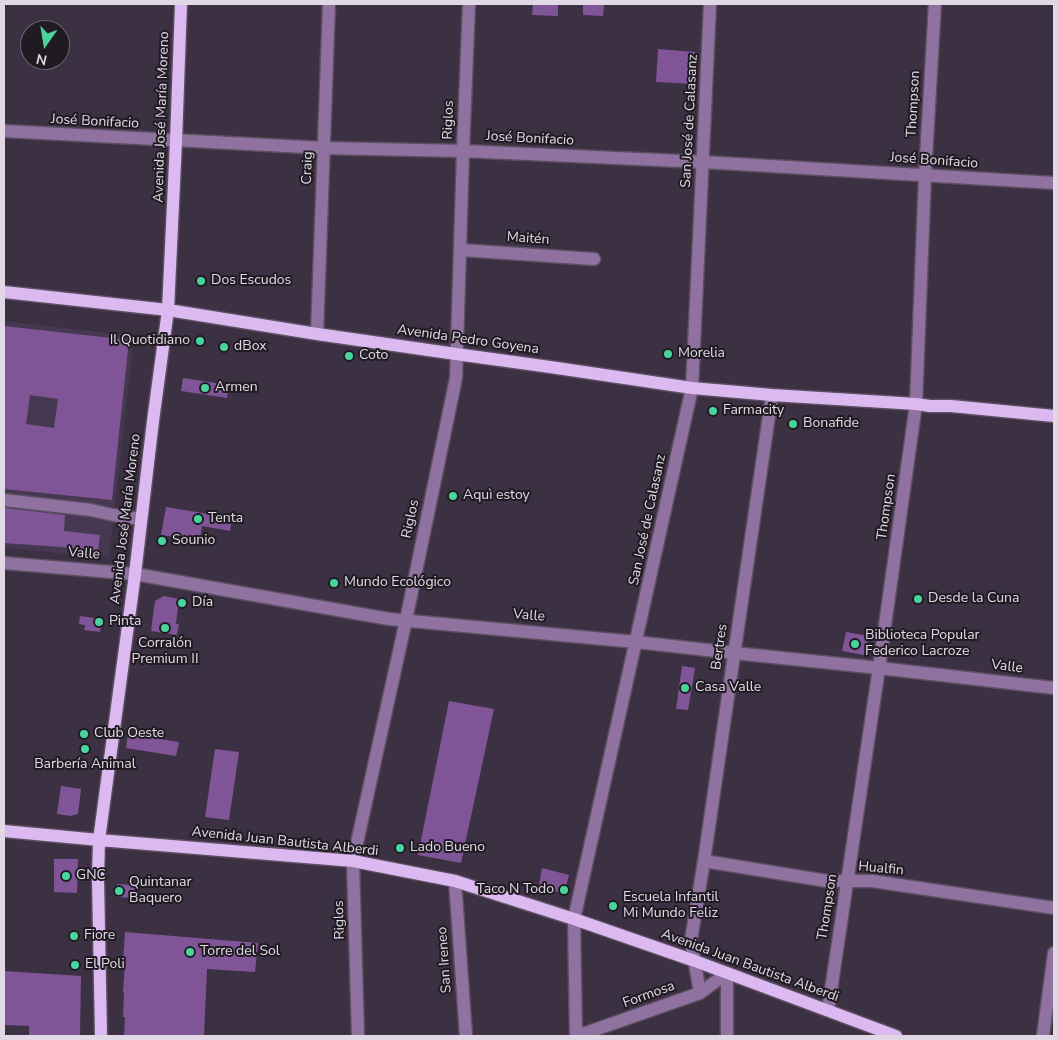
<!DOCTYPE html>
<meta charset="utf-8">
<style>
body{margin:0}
#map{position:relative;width:1058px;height:1040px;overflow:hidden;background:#3c3043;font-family:"Nunito Sans",sans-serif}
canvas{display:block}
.frame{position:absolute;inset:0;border:5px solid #e0d8e4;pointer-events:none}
.north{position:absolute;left:20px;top:20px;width:50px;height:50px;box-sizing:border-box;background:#201b23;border:1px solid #6d6770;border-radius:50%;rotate:193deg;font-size:14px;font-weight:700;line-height:20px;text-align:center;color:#e0d8e4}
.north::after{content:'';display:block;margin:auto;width:18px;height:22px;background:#49d49c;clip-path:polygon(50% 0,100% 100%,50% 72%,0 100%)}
</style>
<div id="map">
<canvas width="1058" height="1040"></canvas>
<div class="frame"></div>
<div class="north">N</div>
</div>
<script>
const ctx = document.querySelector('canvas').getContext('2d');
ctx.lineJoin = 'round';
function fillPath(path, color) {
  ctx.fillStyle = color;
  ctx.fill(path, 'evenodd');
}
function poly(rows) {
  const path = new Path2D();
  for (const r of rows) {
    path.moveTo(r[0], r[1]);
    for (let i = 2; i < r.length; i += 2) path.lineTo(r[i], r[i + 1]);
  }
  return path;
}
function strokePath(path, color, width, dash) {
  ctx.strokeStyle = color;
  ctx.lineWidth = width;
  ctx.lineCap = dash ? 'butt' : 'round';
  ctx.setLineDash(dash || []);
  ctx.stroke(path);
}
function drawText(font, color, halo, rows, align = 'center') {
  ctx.font = font + ' "Nunito Sans",sans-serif';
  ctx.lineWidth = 4;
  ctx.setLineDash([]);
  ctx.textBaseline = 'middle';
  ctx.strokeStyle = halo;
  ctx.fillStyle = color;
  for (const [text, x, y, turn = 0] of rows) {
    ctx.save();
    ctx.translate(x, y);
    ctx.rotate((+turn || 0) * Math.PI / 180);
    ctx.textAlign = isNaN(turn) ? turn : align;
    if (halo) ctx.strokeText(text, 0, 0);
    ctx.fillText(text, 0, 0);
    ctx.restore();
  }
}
fillPath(poly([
 [4,321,134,336,109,557,4,548]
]), '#473851');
fillPath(poly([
 [533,4,558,4,558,16,532,15],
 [583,4,604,4,603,16,583,15],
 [658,49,695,52,693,84,656,82],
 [4,326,129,340,112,500,4,489],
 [30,395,58,399,54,428,26,424],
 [183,378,229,385,227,398,181,391],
 [166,507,232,518,230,531,202,526,200,541,161,535],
 [4,508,65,515,64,531,100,535,98,551,62,547,4,543],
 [164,596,179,599,176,624,179,624,177,635,151,631,155,601],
 [80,616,102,619,100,632,84,630,85,625,79,624],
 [846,632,869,636,864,655,842,651],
 [682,666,695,668,688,710,676,709],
 [449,701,494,709,461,863,418,855],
 [128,734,179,742,176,756,126,748],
 [215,749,239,752,229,820,205,817],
 [61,786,81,789,78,814,71,816,57,814],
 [54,859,78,859,77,893,54,892],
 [542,868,569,875,565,890,560,893,539,885],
 [117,884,135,885,134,898,117,897],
 [125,932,258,943,255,972,207,969,204,1036,124,1036,125,1017,123,1017,124,992,123,992,125,962,123,962],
 [4,971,81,976,80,1036,29,1036,29,1026,4,1025]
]), '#805597');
const minor = poly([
 [4,131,324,148,463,151,703,162,1054,183],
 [461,250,594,259],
 [317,334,329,4],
 [4,500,91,510,113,515,140,519],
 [4,563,135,574,389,619,636,642,734,653,879,668,1054,688],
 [704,861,827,881,872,881,1054,908],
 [455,881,466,1036],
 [727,973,727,1036],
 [700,993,691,940,704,861,772,395],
 [828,1010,879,668,916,404,925,175,935,4],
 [358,1036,353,861,406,620,456,378,463,151,469,4],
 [576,1036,574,919,692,388,710,4],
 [577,1036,700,993,727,973],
 [1043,1036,1054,953]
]);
const major = poly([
 [4,292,168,310,317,334,456,354,550,367,692,388,772,395,916,404,930,406,951,406,1054,416],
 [4,831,99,840,353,861,455,881,574,919,695,961,896,1036],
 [101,1036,98,878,99,840,135,574,153,421,168,310,176,141,181,4]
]);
strokePath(minor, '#5a4e60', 15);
strokePath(major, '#5a4e60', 15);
strokePath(minor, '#9072a1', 12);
strokePath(major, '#ddb9f2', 12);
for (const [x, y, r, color] of [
 [201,281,5,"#49d49c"],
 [200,341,5,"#49d49c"],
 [224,347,5,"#49d49c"],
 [668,354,5,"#49d49c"],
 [349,356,5,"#49d49c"],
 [205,388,5,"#49d49c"],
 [713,411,5,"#49d49c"],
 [793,424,5,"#49d49c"],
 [453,496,5,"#49d49c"],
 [198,519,5,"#49d49c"],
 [162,541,5,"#49d49c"],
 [334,583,5,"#49d49c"],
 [918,599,5,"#49d49c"],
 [182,603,5,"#49d49c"],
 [99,622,5,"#49d49c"],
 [165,628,5,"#49d49c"],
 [855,644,5,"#49d49c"],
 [685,688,5,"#49d49c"],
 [84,734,5,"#49d49c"],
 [85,749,5,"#49d49c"],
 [400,848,5,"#49d49c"],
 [66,876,5,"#49d49c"],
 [564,890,5,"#49d49c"],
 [119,891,5,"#49d49c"],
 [613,906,5,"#49d49c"],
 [74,936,5,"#49d49c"],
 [190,952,5,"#49d49c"],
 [75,965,5,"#49d49c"]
]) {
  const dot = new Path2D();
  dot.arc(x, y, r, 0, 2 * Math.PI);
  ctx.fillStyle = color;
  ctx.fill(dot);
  strokePath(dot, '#201b23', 2);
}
drawText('14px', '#e0d8e4', '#201b23', [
 ["Thompson",914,104,-87],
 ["Avenida José María Moreno",162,117,-88],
 ["Riglos",449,120,-88],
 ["San José de Calasanz",690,121,-87],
 ["José Bonifacio",95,122,3],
 ["José Bonifacio",530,139,3],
 ["José Bonifacio",934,161,4],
 ["Craig",308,168,-88],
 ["Maitén",528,239,4],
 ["Avenida Pedro Goyena",468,340,8],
 ["Thompson",887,507,-82],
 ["Avenida José María Moreno",126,519,-83],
 ["Riglos",411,519,-78],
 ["San José de Calasanz",648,520,-78],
 ["Valle",84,554,5],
 ["Valle",529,616,5],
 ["Bertres",720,647,-82],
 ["Valle",1007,667,7],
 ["Avenida Juan Bautista Alberdi",285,842,6],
 ["Hualfin",881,869,5],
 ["Thompson",828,907,-81],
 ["Riglos",340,920,-92],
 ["San Ireneo",445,960,-94],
 ["Avenida Juan Bautista Alberdi",750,966,20],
 ["Formosa",649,995,-20]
]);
drawText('14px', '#e0d8e4', '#201b23', [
 ["Dos Escudos",211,281],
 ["Il Quotidiano",190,341,"right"],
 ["dBox",234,347],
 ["Morelia",678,354],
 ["Coto",359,356],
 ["Armen",215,388],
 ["Farmacity",723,411],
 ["Bonafide",803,424],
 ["Aquì estoy",463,496],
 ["Tenta",208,519],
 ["Sounio",172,541],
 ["Mundo Ecológico",344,583],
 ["Desde la Cuna",928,599],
 ["Día",192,603],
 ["Pinta",109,622],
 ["Biblioteca Popular",865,636],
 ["Federico Lacroze",865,652],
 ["Corralón",165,644,"center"],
 ["Premium II",165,660,"center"],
 ["Casa Valle",695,688],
 ["Club Oeste",94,734],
 ["Barbería Animal",85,765,"center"],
 ["Lado Bueno",410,848],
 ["GNC",76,876],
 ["Quintanar",129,883],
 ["Baquero",129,899],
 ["Taco N Todo",554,890,"right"],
 ["Escuela Infantil",623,898],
 ["Mi Mundo Feliz",623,914],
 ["Fiore",84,936],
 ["Torre del Sol",200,952],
 ["El Poli",85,965]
], 'left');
</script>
